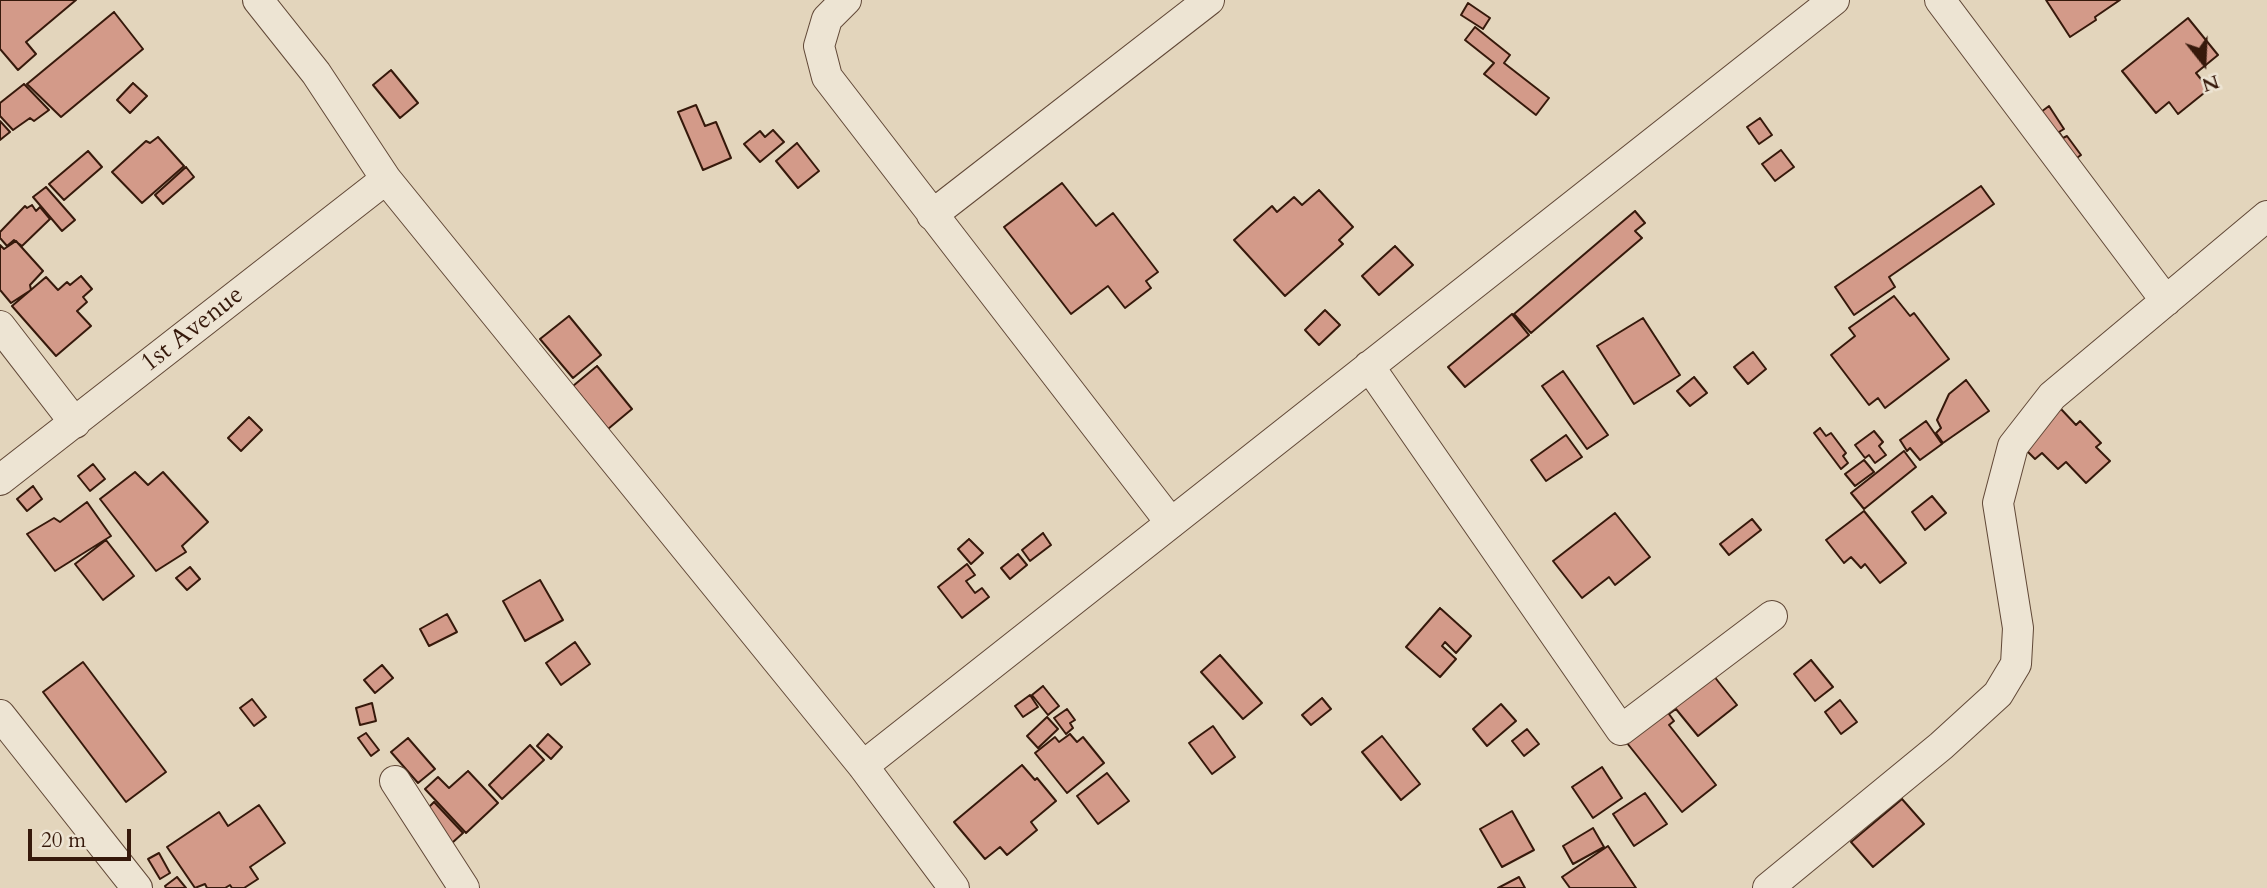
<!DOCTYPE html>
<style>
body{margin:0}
#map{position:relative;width:2267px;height:888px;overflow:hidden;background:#e3d5bc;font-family:Cardo,serif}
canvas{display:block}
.north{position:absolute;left:2169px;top:28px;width:70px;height:70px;-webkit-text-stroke:5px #ede4d3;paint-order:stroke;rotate:162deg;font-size:19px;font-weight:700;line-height:28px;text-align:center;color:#36190b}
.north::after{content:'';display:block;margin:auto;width:24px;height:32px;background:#36190b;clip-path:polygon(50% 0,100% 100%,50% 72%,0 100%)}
.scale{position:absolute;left:28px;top:829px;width:103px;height:32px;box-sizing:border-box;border:4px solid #36190b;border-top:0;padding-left:9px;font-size:21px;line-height:24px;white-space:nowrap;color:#36190b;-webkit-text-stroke:5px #ede4d3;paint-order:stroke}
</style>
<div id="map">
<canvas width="2267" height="888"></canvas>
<div class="north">N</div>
<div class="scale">20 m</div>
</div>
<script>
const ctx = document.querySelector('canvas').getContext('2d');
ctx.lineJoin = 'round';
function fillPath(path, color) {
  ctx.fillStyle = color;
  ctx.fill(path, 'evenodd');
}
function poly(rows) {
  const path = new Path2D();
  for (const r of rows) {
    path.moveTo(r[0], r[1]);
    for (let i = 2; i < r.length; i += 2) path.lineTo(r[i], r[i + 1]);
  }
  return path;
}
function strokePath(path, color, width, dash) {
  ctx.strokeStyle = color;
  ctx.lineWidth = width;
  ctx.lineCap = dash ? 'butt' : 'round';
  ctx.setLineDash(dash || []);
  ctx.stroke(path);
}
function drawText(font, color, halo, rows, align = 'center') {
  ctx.font = font + ' Cardo,serif';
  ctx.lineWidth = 6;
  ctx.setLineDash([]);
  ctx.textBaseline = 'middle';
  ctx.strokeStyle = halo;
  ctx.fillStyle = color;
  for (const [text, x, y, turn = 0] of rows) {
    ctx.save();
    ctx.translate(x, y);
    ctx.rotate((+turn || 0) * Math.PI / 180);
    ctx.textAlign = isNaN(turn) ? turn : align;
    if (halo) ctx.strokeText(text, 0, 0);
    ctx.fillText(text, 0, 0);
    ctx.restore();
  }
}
const building = poly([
 [0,0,76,0,26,42,36,54,18,70,0,49,0,0],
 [2046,0,2120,0,2095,17,2096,20,2070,37,2046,0],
 [1468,3,1490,18,1483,29,1461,15,1468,3],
 [114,12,143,49,61,117,27,84,114,12],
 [2188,18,2218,55,2196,73,2209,89,2178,114,2169,102,2156,113,2122,71,2188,18],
 [1475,27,1510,55,1504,63,1549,98,1536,115,1484,74,1494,63,1465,40,1475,27],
 [391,70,418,103,400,118,373,85,391,70],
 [133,83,147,96,130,113,117,100,133,83],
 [24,84,49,110,34,121,30,118,13,130,0,116,0,103,24,84],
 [696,105,705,126,716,122,731,158,703,170,678,112,696,105],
 [2049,106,2064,129,2059,132,2063,138,2067,136,2081,155,2067,165,2033,118,2049,106],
 [1760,118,1772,135,1759,144,1747,127,1760,118],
 [0,121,10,132,0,140,0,121],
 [773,130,784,142,760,162,744,144,760,131,765,137,773,130],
 [158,137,184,166,142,203,112,172,146,141,150,143,158,137],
 [797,143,819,171,798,188,776,161,797,143],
 [1781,150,1794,167,1775,181,1762,164,1781,150],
 [88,151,102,167,64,200,49,184,88,151],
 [186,167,194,177,163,204,155,195,186,167],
 [1062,183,1096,226,1113,213,1158,272,1146,281,1151,288,1125,308,1108,286,1071,314,1004,227,1062,183],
 [1981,186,1994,204,1889,277,1895,287,1854,315,1835,287,1981,186],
 [46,187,75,220,62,231,33,197,46,187],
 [1319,190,1353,227,1339,240,1343,244,1285,296,1234,240,1272,206,1277,212,1294,197,1302,205,1319,190],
 [32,205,36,211,40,207,50,219,22,246,14,240,7,246,0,238,0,232,25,206,27,208,32,205],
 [1635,211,1645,223,1635,231,1642,238,1531,333,1514,314,1635,211],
 [16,241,43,271,30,285,31,290,11,303,0,290,0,245,4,249,16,241],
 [1395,246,1413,265,1379,295,1362,276,1395,246],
 [81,276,92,289,83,297,87,302,77,311,91,326,56,356,12,306,46,277,58,290,67,282,70,285,81,276],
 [1894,296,1910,316,1914,313,1949,359,1885,408,1878,398,1869,405,1831,355,1855,336,1849,328,1894,296],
 [1325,310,1340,325,1319,345,1305,330,1325,310],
 [1512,314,1529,335,1465,387,1448,367,1512,314],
 [569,316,601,355,573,378,540,339,569,316],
 [1643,318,1680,375,1634,404,1597,346,1643,318],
 [1753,352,1766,369,1748,384,1734,367,1753,352],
 [597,366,632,409,608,429,573,386,597,366],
 [1563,371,1608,435,1587,449,1542,386,1563,371],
 [1694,377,1707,393,1690,406,1677,391,1694,377],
 [1966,380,1989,411,1943,443,1936,433,1941,428,1937,420,1949,394,1966,380],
 [2061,409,2076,425,2080,421,2101,443,2096,447,2110,461,2086,483,2066,462,2058,469,2042,453,2035,459,2021,445,2061,409],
 [249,417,262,430,241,451,228,438,249,417],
 [1926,421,1942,444,1920,460,1910,448,1907,451,1900,440,1926,421],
 [1820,428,1826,436,1831,433,1846,453,1843,456,1848,463,1841,469,1814,433,1820,428],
 [1874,431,1883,442,1879,446,1886,455,1875,463,1869,455,1865,458,1855,445,1874,431],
 [1566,435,1582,457,1546,481,1531,460,1566,435],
 [1904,451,1916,467,1864,509,1851,493,1904,451],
 [1864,460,1874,472,1855,486,1845,474,1864,460],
 [93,464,105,479,90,491,78,476,93,464],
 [135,472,148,485,163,472,208,522,182,546,186,552,156,571,100,499,135,472],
 [33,486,42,499,27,511,17,499,33,486],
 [1932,496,1946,513,1925,530,1912,512,1932,496],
 [87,502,111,536,55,571,27,534,54,518,60,522,87,502],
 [1864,511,1906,563,1880,583,1865,564,1861,568,1851,557,1844,563,1826,540,1864,511],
 [1615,513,1650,557,1615,585,1609,577,1582,598,1553,561,1615,513],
 [1752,519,1761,530,1729,555,1720,544,1752,519],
 [1043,533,1051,545,1030,561,1022,550,1043,533],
 [969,539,983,553,971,564,958,549,969,539],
 [106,540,134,576,103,600,75,564,106,540],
 [1018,554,1027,565,1010,579,1001,568,1018,554],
 [967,564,975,575,966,581,975,593,982,588,989,597,962,618,938,587,967,564],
 [190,567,200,579,187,590,176,578,190,567],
 [540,580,563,620,525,641,503,601,540,580],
 [1440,608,1471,636,1456,653,1445,642,1442,646,1456,659,1440,677,1406,647,1440,608],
 [447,614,457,632,429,646,420,629,447,614],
 [575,642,590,664,561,685,546,663,575,642],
 [1220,655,1262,703,1243,719,1201,672,1220,655],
 [1811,660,1833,687,1815,701,1794,674,1811,660],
 [83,662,166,772,126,802,43,692,83,662],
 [382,665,393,678,375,693,364,680,382,665],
 [1709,670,1737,705,1698,736,1676,709,1669,714,1674,721,1669,725,1716,785,1682,812,1623,738,1709,670],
 [1043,686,1059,706,1048,715,1032,695,1043,686],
 [1030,695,1038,707,1023,717,1015,706,1030,695],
 [1322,698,1331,709,1311,725,1302,715,1322,698],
 [252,699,266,717,254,726,240,708,252,699],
 [1840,700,1857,722,1841,734,1825,712,1840,700],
 [372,703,376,721,360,725,356,708,372,703],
 [1501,704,1516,721,1487,746,1473,729,1501,704],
 [1067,709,1075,720,1070,723,1073,728,1066,734,1054,718,1067,709],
 [1047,717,1058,729,1038,748,1027,736,1047,717],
 [1213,726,1235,757,1212,774,1189,743,1213,726],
 [1527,729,1539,744,1524,756,1512,741,1527,729],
 [366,733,379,750,371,756,358,738,366,733],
 [548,734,562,747,551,759,537,746,548,734],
 [1070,734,1077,742,1083,737,1104,763,1067,793,1035,753,1055,737,1059,742,1070,734],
 [1382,736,1420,784,1401,800,1362,752,1382,736],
 [408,738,435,769,418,783,391,752,408,738],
 [530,745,544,760,502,799,489,785,530,745],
 [1022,765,1035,780,1037,778,1056,801,1031,822,1037,830,1007,855,1000,847,985,859,954,822,1022,765],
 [1602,767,1622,798,1593,818,1572,787,1602,767],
 [468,771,498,803,466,833,425,789,438,777,449,788,468,771],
 [1107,773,1129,801,1098,824,1077,796,1107,773],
 [1645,793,1667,824,1634,846,1613,814,1645,793],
 [1902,799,1924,824,1873,867,1851,842,1902,799],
 [434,802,463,833,452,843,423,813,434,802],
 [259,805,285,843,250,867,258,879,244,888,232,888,230,885,225,888,207,888,205,884,195,888,167,847,219,812,228,826,259,805],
 [1512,811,1534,850,1502,867,1480,829,1512,811],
 [1593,828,1604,847,1573,864,1563,846,1593,828],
 [1608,846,1636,888,1570,888,1562,877,1608,846],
 [159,853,170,873,160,879,148,859,159,853],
 [177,877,186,888,166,888,165,886,177,877],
 [1519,877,1525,888,1498,888,1519,877]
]);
fillPath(building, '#d39a89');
strokePath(building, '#36190b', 2);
const minor = poly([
 [258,0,316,73,386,179,863,766,954,888],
 [846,0,827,19,819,46,827,77,1171,523],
 [1940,0,2166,301],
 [932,215,1209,0],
 [0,326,75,423],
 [1369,366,1621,730,1772,616],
 [0,480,386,179],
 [0,715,137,888],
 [863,766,1834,0],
 [395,781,464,888],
 [1768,888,1941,746,1998,694,2016,664,2018,628,1998,503,2013,446,2052,396,2267,216]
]);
strokePath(minor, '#614837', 32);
strokePath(minor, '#ede4d3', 30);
drawText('26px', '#36190b', '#ede4d3', [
 ["1st Avenue",193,330,-38]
]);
</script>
